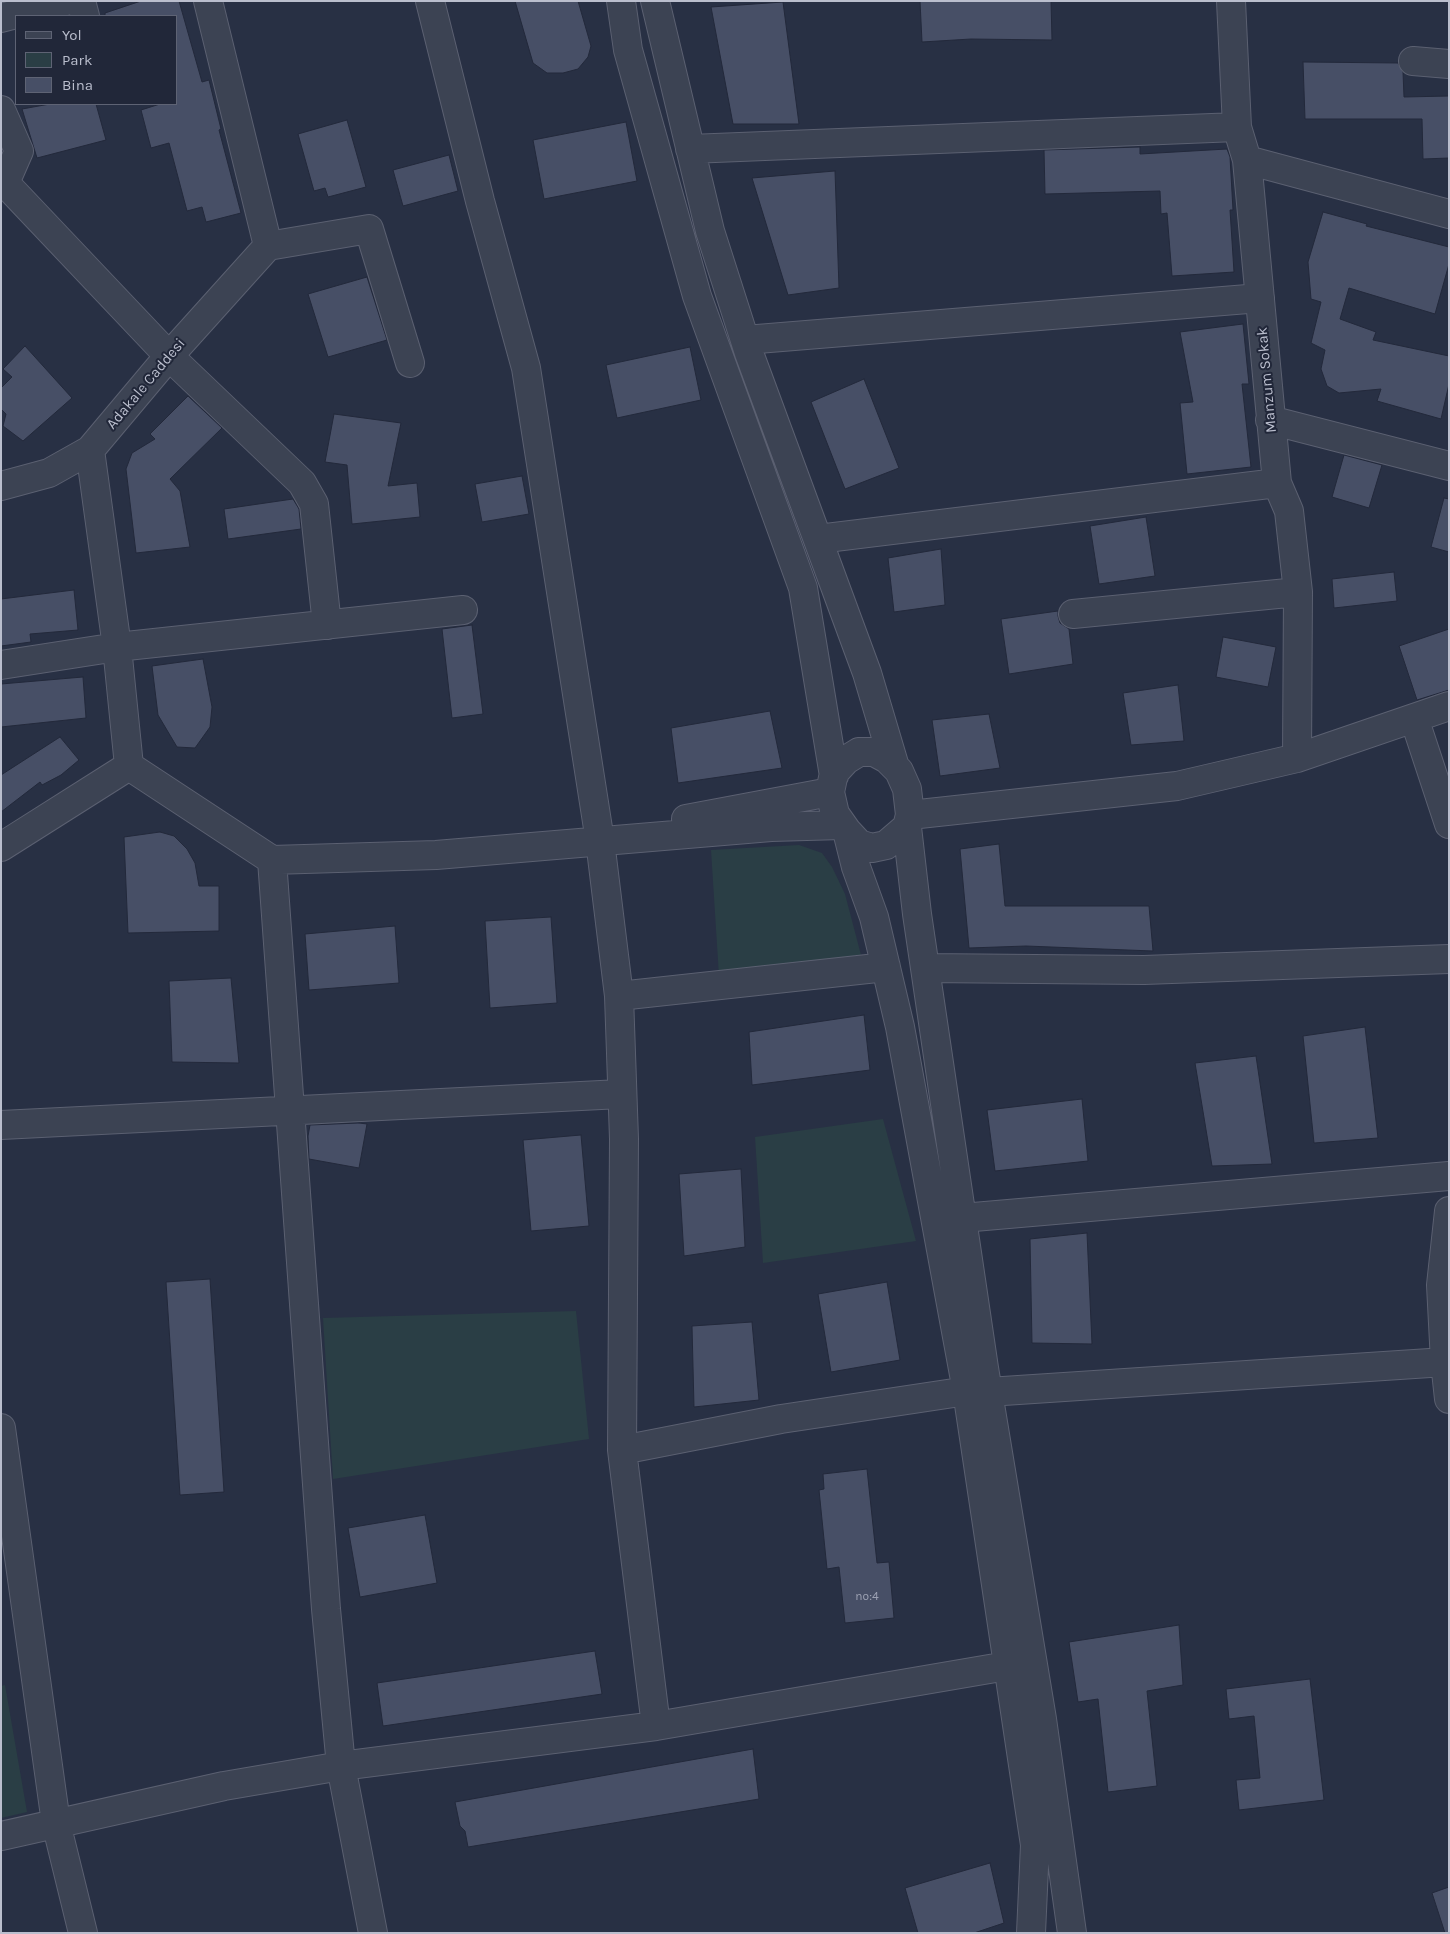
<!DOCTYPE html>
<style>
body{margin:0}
#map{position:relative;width:1450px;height:1934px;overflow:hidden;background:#283044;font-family:Karla,sans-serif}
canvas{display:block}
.frame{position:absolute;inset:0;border:2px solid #babecd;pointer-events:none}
.legend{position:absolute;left:15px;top:15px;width:162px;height:90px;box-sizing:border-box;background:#212739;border:1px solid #5e6374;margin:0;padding:6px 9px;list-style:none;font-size:15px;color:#babecd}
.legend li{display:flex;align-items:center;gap:10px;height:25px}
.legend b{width:25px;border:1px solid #5e6374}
</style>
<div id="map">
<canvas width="1450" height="1934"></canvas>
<div class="frame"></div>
<ul class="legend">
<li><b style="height:6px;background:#3c4353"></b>Yol</li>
<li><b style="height:14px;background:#2a3e45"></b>Park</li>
<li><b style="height:14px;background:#474f66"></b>Bina</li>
</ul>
</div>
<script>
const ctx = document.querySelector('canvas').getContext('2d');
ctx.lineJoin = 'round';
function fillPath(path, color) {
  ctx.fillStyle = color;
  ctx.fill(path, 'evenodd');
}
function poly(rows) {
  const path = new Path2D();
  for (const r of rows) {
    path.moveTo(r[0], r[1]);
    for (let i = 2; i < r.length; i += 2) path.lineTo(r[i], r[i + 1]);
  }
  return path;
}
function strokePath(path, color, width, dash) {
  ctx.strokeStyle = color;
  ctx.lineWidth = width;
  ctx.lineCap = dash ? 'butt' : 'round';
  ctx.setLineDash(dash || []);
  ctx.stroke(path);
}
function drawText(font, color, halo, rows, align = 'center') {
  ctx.font = font + ' Karla,sans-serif';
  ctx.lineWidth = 4;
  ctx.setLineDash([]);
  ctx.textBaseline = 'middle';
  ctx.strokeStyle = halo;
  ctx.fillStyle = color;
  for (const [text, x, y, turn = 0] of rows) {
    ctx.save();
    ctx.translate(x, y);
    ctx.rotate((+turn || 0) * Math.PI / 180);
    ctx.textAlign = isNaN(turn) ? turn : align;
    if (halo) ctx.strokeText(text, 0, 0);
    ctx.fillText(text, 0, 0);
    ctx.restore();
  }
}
fillPath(poly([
 [799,845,822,853,832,867,845,894,861,955,719,976,711,850],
 [883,1119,916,1241,763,1263,755,1137],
 [576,1311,589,1439,333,1479,323,1318],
 [5,1685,27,1812,1,1818,1,1686]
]), '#2a3e45');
const building = poly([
 [141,1,179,1,202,82,209,80,221,129,219,130,241,213,206,222,202,207,187,211,169,143,151,148,141,110,160,104,176,104,176,16,105,16,105,13,141,1],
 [515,1,578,1,591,46,588,57,578,69,563,73,547,73,533,63,515,1],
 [920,1,1051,1,1052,40,971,39,922,42,920,1],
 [783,2,799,124,733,124,711,7,783,2],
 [1303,62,1398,63,1403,72,1404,97,1449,96,1449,158,1423,159,1422,119,1305,119,1303,62],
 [50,104,96,104,106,140,37,158,22,109,50,104],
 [347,120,366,187,328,197,325,188,314,191,298,134,347,120],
 [626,122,637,181,544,199,533,140,626,122],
 [1140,147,1140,154,1227,149,1230,157,1233,210,1230,210,1234,272,1172,276,1167,213,1161,214,1160,191,1045,194,1044,150,1140,147],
 [449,155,458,191,403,206,393,170,449,155],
 [835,171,839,288,788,295,752,178,835,171],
 [1323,212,1367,224,1366,226,1449,247,1449,264,1435,314,1349,288,1340,319,1376,332,1373,340,1449,356,1449,384,1441,419,1377,401,1381,389,1339,393,1327,386,1321,369,1325,350,1311,343,1321,302,1311,299,1308,262,1323,212],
 [367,277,387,340,328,357,308,294,367,277],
 [1243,324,1249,384,1242,384,1251,467,1187,474,1180,403,1193,402,1180,332,1243,324],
 [25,346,72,398,23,441,3,426,6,414,1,409,1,388,12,377,3,369,25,346],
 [690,347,701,400,617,418,606,365,690,347],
 [864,379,899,468,845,489,811,402,864,379],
 [188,396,222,428,170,479,180,491,190,547,136,553,126,469,132,453,155,439,150,434,188,396],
 [334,414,401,423,388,486,417,483,420,517,352,524,347,465,325,462,334,414],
 [1344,455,1382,465,1369,508,1332,497,1344,455],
 [522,476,529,514,482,522,475,484,522,476],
 [1444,498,1449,499,1449,552,1431,547,1444,498],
 [293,499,299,509,301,529,228,539,224,509,293,499],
 [1146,517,1155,576,1099,584,1090,526,1146,517],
 [941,549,945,605,894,612,888,558,941,549],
 [1394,572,1397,601,1334,608,1332,579,1394,572],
 [74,590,78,630,30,634,31,642,1,646,1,599,74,590],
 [1058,611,1058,616,1060,623,1069,629,1073,664,1009,674,1001,619,1058,611],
 [472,625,483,714,452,718,442,629,472,625],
 [1449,629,1449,690,1417,700,1399,646,1449,629],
 [1223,637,1276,647,1268,687,1216,677,1223,637],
 [203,659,212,707,210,727,195,748,177,747,158,715,152,666,203,659],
 [83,677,86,718,1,727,1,684,83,677],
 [1178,685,1184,741,1131,745,1123,693,1178,685],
 [770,711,782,768,678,783,671,728,770,711],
 [989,714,1000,768,940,776,932,720,989,714],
 [60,737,79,760,61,775,42,785,40,782,1,812,1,775,60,737],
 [160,832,174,836,187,849,195,863,199,886,219,886,219,931,128,933,124,837,160,832],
 [999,844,1005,906,1149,906,1153,951,1026,946,969,948,960,849,999,844],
 [551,917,557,1003,490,1008,485,921,551,917],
 [395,926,399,983,309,990,305,934,395,926],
 [231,978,239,1063,172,1062,169,981,231,978],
 [864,1015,870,1070,752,1085,749,1032,864,1015],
 [1365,1027,1378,1138,1314,1143,1303,1036,1365,1027],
 [1256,1056,1272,1164,1212,1166,1195,1063,1256,1056],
 [1082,1099,1088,1161,995,1171,987,1110,1082,1099],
 [359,1123,367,1124,359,1168,309,1159,308,1136,310,1125,359,1123],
 [581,1135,589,1226,531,1231,523,1140,581,1135],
 [741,1169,745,1247,684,1256,679,1174,741,1169],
 [1087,1233,1092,1344,1032,1343,1030,1239,1087,1233],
 [210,1279,224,1492,180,1495,166,1282,210,1279],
 [887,1282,900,1360,831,1372,818,1294,887,1282],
 [752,1322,759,1400,694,1407,692,1326,752,1322],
 [867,1469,877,1563,889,1562,894,1618,845,1623,839,1567,827,1569,819,1490,824,1489,823,1474,867,1469],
 [425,1515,437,1583,360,1597,348,1528,425,1515],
 [1179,1625,1183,1685,1147,1691,1157,1786,1108,1792,1098,1699,1078,1702,1069,1642,1179,1625],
 [595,1651,602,1694,383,1726,377,1683,595,1651],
 [1310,1679,1324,1800,1239,1810,1236,1780,1260,1778,1254,1716,1229,1719,1226,1689,1310,1679],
 [753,1749,759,1799,468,1847,465,1831,460,1826,455,1802,753,1749],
 [990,1863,1004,1923,974,1933,918,1933,905,1888,990,1863],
 [1449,1887,1449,1933,1445,1933,1432,1893,1449,1887]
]);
fillPath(building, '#474f66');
strokePath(building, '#23293b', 1);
const minor = poly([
 [81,1,85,16],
 [208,1,268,246,369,229,410,363],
 [430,1,480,201,526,368,600,841,619,996,624,1139,622,1450,656,1726],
 [621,1,628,50,697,296,803,588,834,776],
 [655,1,710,231,749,353,867,673,895,767],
 [1231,1,1237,127,1247,160,1277,483,1289,511,1298,592,1297,758],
 [1,18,66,1],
 [1413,61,1449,64],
 [1,110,19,151,5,183],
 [690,149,1237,127],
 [1247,160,1449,214],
 [1,185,5,183,169,356,302,483,314,504,327,625],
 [745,340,1260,298],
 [1270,420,1449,466],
 [90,450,117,647,129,766,272,860,436,855,771,827,842,825],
 [1,486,49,473,90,450,169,356,268,246],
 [818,539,1277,483],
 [1073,614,1298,592],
 [1,665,117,647,463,610],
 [1414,718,1449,824],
 [859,752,874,752,887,759,899,771,907,789,910,815,907,827,886,845,872,848,859,844,847,831,835,814,830,792,834,773,846,760,859,752],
 [910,815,1177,786,1297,758,1449,706],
 [686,819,830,792],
 [907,827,917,914,984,1368,1042,1719,1072,1933],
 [847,831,856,867,874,917,900,1027,967,1391,1035,1845,1031,1933],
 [1,847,129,766],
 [272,860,326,1609,341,1766,373,1933],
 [925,968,1144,970,1449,959],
 [619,996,886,967],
 [1,1125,621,1094],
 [962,1218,1449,1176],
 [1445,1362,1441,1285,1449,1211],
 [988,1392,1445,1362,1449,1399],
 [1,1428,56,1823,83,1933],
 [622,1450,781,1419,967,1391],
 [1,1836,224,1786,341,1766,656,1726,1007,1666]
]);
strokePath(minor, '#5b6071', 30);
strokePath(minor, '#3c4353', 28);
drawText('12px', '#9da2b3', null, [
 ["no:4",867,1597]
]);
drawText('15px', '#babecd', '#212739', [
 ["Manzum Sokak",1267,380,-95],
 ["Adakale Caddesi",146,384,-50]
]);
</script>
